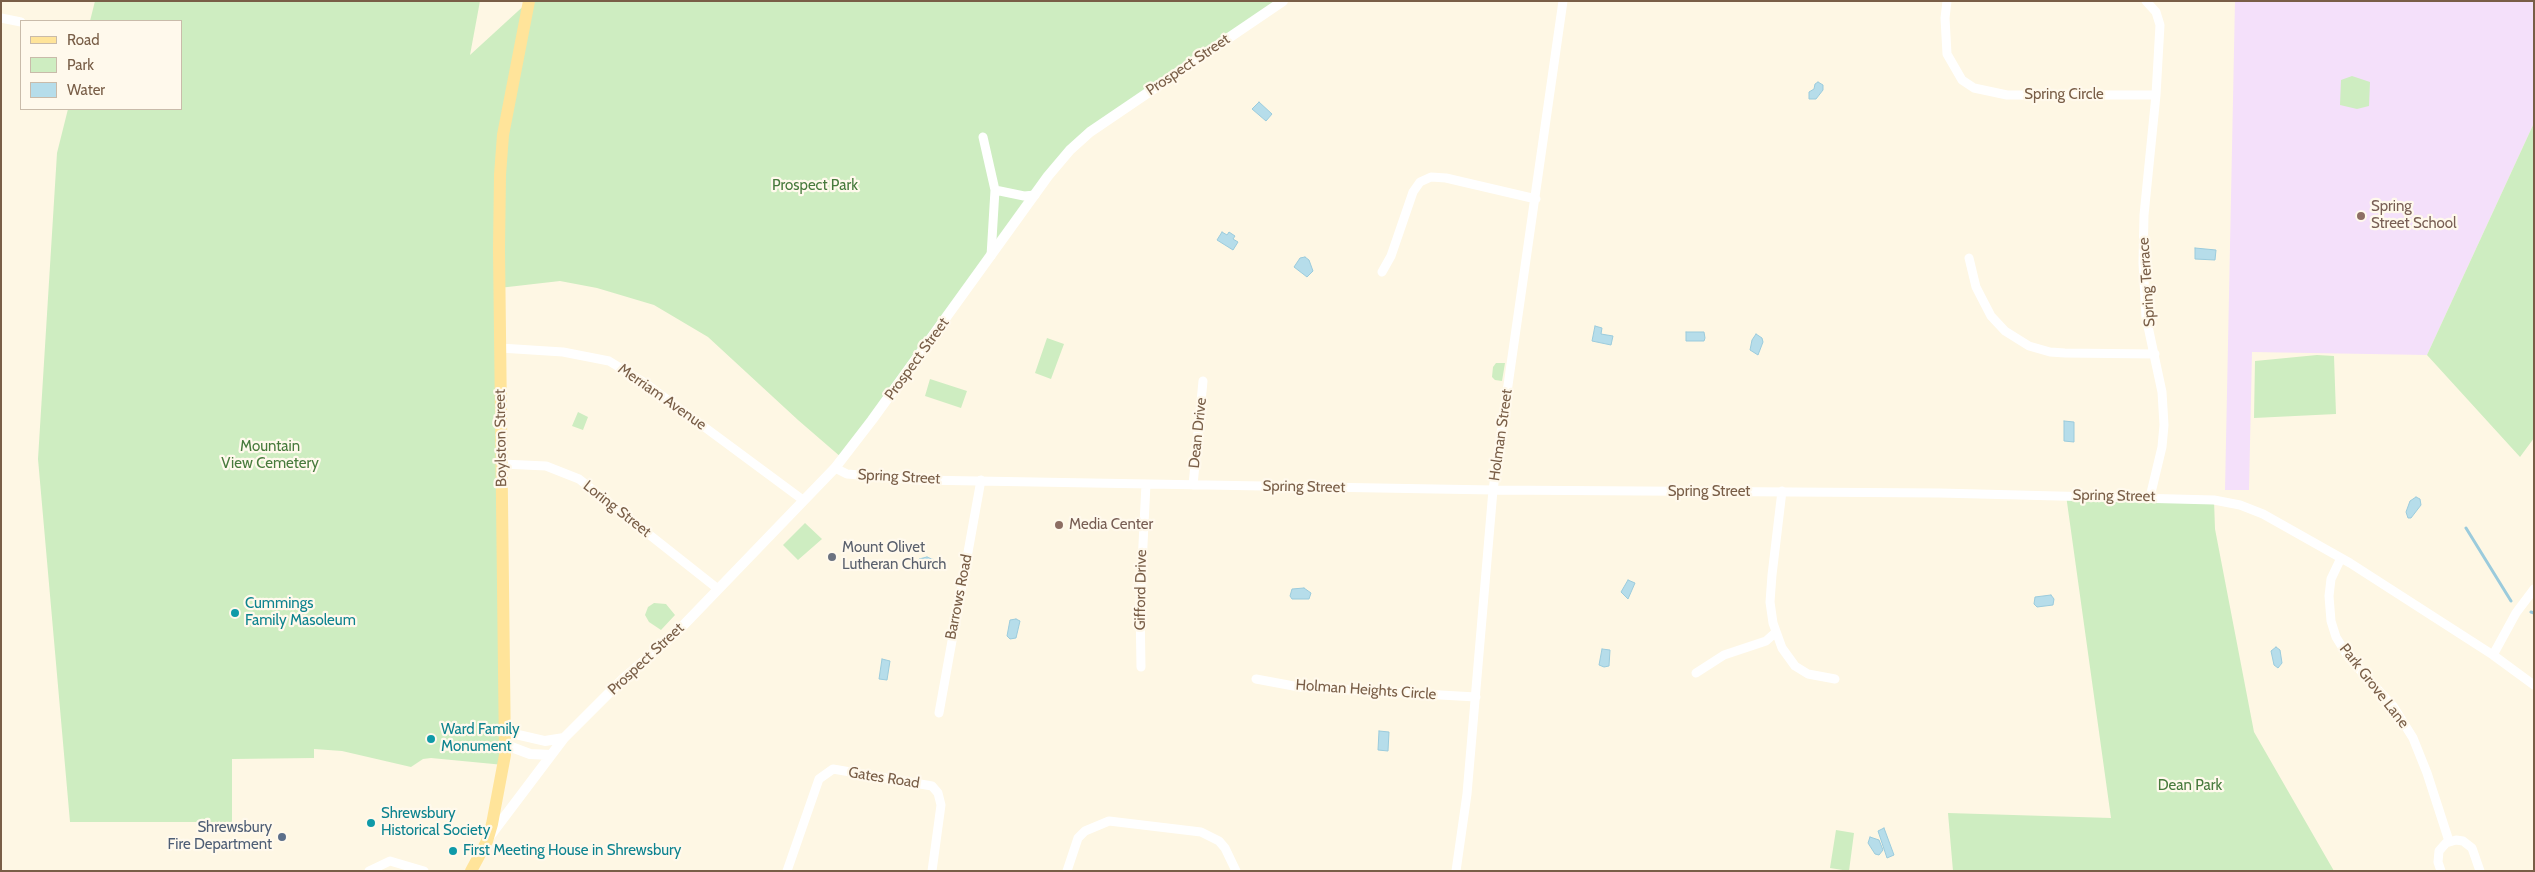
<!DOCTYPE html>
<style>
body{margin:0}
#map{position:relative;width:2535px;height:872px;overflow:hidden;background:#fef7e4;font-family:Cabin,sans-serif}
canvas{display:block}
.frame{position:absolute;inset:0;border:2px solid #795e47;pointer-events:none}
.legend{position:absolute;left:20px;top:20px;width:162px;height:90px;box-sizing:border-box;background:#fff9ec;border:1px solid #c9bbaa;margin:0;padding:6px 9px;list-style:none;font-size:15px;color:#795e47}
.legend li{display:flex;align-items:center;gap:10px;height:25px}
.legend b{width:25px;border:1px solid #c9bbaa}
</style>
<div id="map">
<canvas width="2535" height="872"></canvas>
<div class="frame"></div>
<ul class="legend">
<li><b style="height:6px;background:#ffe49a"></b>Road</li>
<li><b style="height:14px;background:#ceedc1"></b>Park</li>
<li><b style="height:14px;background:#b6ddea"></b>Water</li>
</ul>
</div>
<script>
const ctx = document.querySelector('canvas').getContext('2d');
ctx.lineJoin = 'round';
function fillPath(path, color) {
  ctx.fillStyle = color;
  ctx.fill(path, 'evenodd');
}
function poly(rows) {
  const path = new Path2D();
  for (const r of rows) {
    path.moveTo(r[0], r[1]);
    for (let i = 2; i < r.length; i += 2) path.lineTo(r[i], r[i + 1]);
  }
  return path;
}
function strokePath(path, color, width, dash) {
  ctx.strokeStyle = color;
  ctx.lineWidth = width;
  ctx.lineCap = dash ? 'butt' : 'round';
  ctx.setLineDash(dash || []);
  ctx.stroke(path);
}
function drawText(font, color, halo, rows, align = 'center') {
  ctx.font = font + ' Cabin,sans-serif';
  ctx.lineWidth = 4.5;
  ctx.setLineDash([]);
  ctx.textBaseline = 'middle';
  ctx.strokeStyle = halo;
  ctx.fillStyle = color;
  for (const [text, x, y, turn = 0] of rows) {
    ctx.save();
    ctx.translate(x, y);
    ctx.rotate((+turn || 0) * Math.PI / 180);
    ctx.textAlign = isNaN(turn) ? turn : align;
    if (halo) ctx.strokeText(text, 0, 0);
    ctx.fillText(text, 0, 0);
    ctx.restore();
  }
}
fillPath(poly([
 [2235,1,2534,1,2534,123,2427,355,2252,352,2249,490,2225,490]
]), '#f4e0fa');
fillPath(poly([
 [95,1,480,1,470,55,529,1,1283,1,1070,150,842,458,798,420,708,337,654,305,597,288,560,281,499,288,504,765,431,758,423,759,411,767,342,751,314,749,314,758,232,759,232,822,70,822,38,459,57,153,68,109,181,109,181,21,90,21],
 [2352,76,2370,82,2369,106,2357,109,2340,105,2341,80],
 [2534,123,2534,438,2520,457,2427,355],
 [1047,338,1064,344,1051,379,1035,373],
 [2317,355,2334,356,2336,414,2254,418,2255,361],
 [1496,363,1505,363,1502,381,1495,380,1492,377,1493,367],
 [930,379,967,391,961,408,925,396],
 [578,412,588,417,583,430,572,426],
 [2066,495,2214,500,2215,529,2254,732,2334,871,1953,871,1948,813,2111,818],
 [805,523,822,539,798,560,783,545],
 [654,603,666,604,675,615,661,630,649,622,645,615,648,607],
 [1836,830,1854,833,1849,871,1830,868]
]), '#ceedc1');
const water = poly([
 [1818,82,1823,85,1823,90,1816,99,1809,99,1809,92,1814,89,1815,84,1818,82],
 [1259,102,1272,114,1266,121,1252,109,1259,102],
 [1222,232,1227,235,1229,232,1235,236,1233,239,1238,242,1233,250,1217,240,1222,232],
 [2195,248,2216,250,2215,260,2195,259,2195,248],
 [1305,257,1309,260,1313,271,1307,277,1294,267,1300,258,1305,257],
 [1595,326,1602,328,1601,334,1613,336,1611,345,1592,341,1595,326],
 [1686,332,1704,332,1705,338,1704,341,1686,341,1686,332],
 [1756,334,1762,338,1763,342,1758,355,1750,350,1752,340,1756,334],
 [2064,421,2074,422,2074,442,2064,441,2064,421],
 [2416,497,2420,499,2421,505,2411,518,2408,518,2406,512,2410,501,2416,497],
 [927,557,939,562,937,567,930,569,917,563,919,559,927,557],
 [1628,580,1635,583,1628,599,1621,592,1628,580],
 [1304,588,1311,593,1309,599,1292,599,1290,596,1292,589,1304,588],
 [2051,595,2054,599,2053,605,2037,607,2034,604,2035,597,2051,595],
 [1016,619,1020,621,1016,638,1010,639,1007,636,1010,620,1016,619],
 [2276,647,2280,650,2282,663,2278,668,2274,665,2271,651,2276,647],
 [1602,649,1610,650,1609,666,1604,667,1599,665,1602,649],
 [882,659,890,661,887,680,879,679,882,659],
 [1379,731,1389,732,1388,751,1378,750,1379,731],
 [1884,828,1894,855,1887,858,1878,831,1884,828],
 [1870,837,1879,840,1883,850,1879,855,1875,854,1868,843,1870,837]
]);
fillPath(water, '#b6ddea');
strokePath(water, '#9bcbdc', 1);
strokePath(poly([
 [2466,528,2511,601],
 [2531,612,2534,613]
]), '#9bcbdc', 3);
strokePath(poly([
 [1947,1,1945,18,1947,54,1962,80,1974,88,2007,95,2156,95],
 [2146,1,2156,12,2160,25,2156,95,2144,215,2143,263,2146,317,2162,392,2164,425,2162,447,2150,497],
 [1,18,21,22],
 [983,137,995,190,991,256],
 [995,190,1024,196,1035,195],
 [1969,258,1976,287,1991,316,2005,331,2029,346,2050,352,2065,353,2155,354],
 [1382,272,1391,256,1413,192,1420,182,1431,177,1446,178,1536,199],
 [500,348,563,352,609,361,645,383,803,500],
 [502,464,546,466,579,479,718,589],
 [835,468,847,474,920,480,1493,490,1940,493,2214,500,2240,505,2263,514,2350,563,2493,655,2534,685],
 [1193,485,1203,381],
 [1782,491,1772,575,1770,602,1773,623,1782,648,1795,666,1808,674,1835,679],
 [2341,558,2331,579,2329,596,2331,621,2336,637,2349,658,2393,706,2413,738,2427,773,2449,841],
 [2493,655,2516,613,2534,589],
 [1141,667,1140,605,1146,484],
 [1696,673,1724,655,1766,641,1776,632],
 [1256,679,1299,687,1476,697],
 [939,713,981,480],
 [369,871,390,861,424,871],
 [787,871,819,779,833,769,932,786,938,793,941,805,932,871],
 [1067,871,1078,838,1085,831,1109,821,1201,832,1219,841,1225,848,1236,871],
 [1456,871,1467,794,1493,490,1563,1],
 [2441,871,2438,862,2439,851,2446,843,2456,840,2463,841,2472,848,2480,871]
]), '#fff', 9);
strokePath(poly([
 [506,732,545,741,564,738],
 [506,745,530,754,551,755],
 [490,836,564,738,623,679,675,634,835,468,872,420,1048,176,1070,150,1090,132,1283,1]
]), '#fff', 10);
strokePath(poly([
 [471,871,487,841,492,824,505,755,499,249,500,175,503,135,529,1]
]), '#ffe49a', 12);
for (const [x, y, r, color] of [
 [2361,216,5,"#8d6e63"],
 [1059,525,5,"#8d6e63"],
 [832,557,5,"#6b7280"],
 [235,613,5,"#0f9aa8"],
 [431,739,5,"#0f9aa8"],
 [371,823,5,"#0f9aa8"],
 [282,837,5,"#5c6f8a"],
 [453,851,5,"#0f9aa8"]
]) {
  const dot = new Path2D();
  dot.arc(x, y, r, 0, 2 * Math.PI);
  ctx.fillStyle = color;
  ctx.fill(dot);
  strokePath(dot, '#fff9ec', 2);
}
drawText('15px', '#795e47', '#fff9ec', [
 ["Prospect Street",1188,65,-34],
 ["Spring Circle",2064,95],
 ["Spring Terrace",2147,282,-94],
 ["Prospect Street",917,359,-54],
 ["Merriam Avenue",662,397,35],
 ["Dean Drive",1198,433,-84],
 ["Holman Street",1501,435,-82],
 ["Boylston Street",501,438,-91],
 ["Spring Street",899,477,3],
 ["Spring Street",1304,487,1],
 ["Spring Street",1709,492],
 ["Spring Street",2114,496,1],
 ["Loring Street",617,509,38],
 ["Gifford Drive",1141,590,-89],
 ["Barrows Road",959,597,-79],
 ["Prospect Street",646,659,-43],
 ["Park Grove Lane",2374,686,52],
 ["Holman Heights Circle",1366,690,4],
 ["Gates Road",884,778,9]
]);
drawText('15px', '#477a3c', '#fff9ec', [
 ["Prospect Park",815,186],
 ["Mountain",270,447],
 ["View Cemetery",270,464],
 ["Dean Park",2190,786]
]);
drawText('15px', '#785e54', '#fff9ec', [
 ["Spring",2371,207],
 ["Street School",2371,224],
 ["Media Center",1069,525]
], 'left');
drawText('15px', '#5b616d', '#fff9ec', [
 ["Mount Olivet",842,548],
 ["Lutheran Church",842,565]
], 'left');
drawText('15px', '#0d838f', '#fff9ec', [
 ["Cummings",245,604],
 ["Family Masoleum",245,621],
 ["Ward Family",441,730],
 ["Monument",441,747],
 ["Shrewsbury",381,814],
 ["Historical Society",381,831],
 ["First Meeting House in Shrewsbury",463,851]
], 'left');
drawText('15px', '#4e5e75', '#fff9ec', [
 ["Shrewsbury",272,828],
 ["Fire Department",272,845]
], 'right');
</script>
